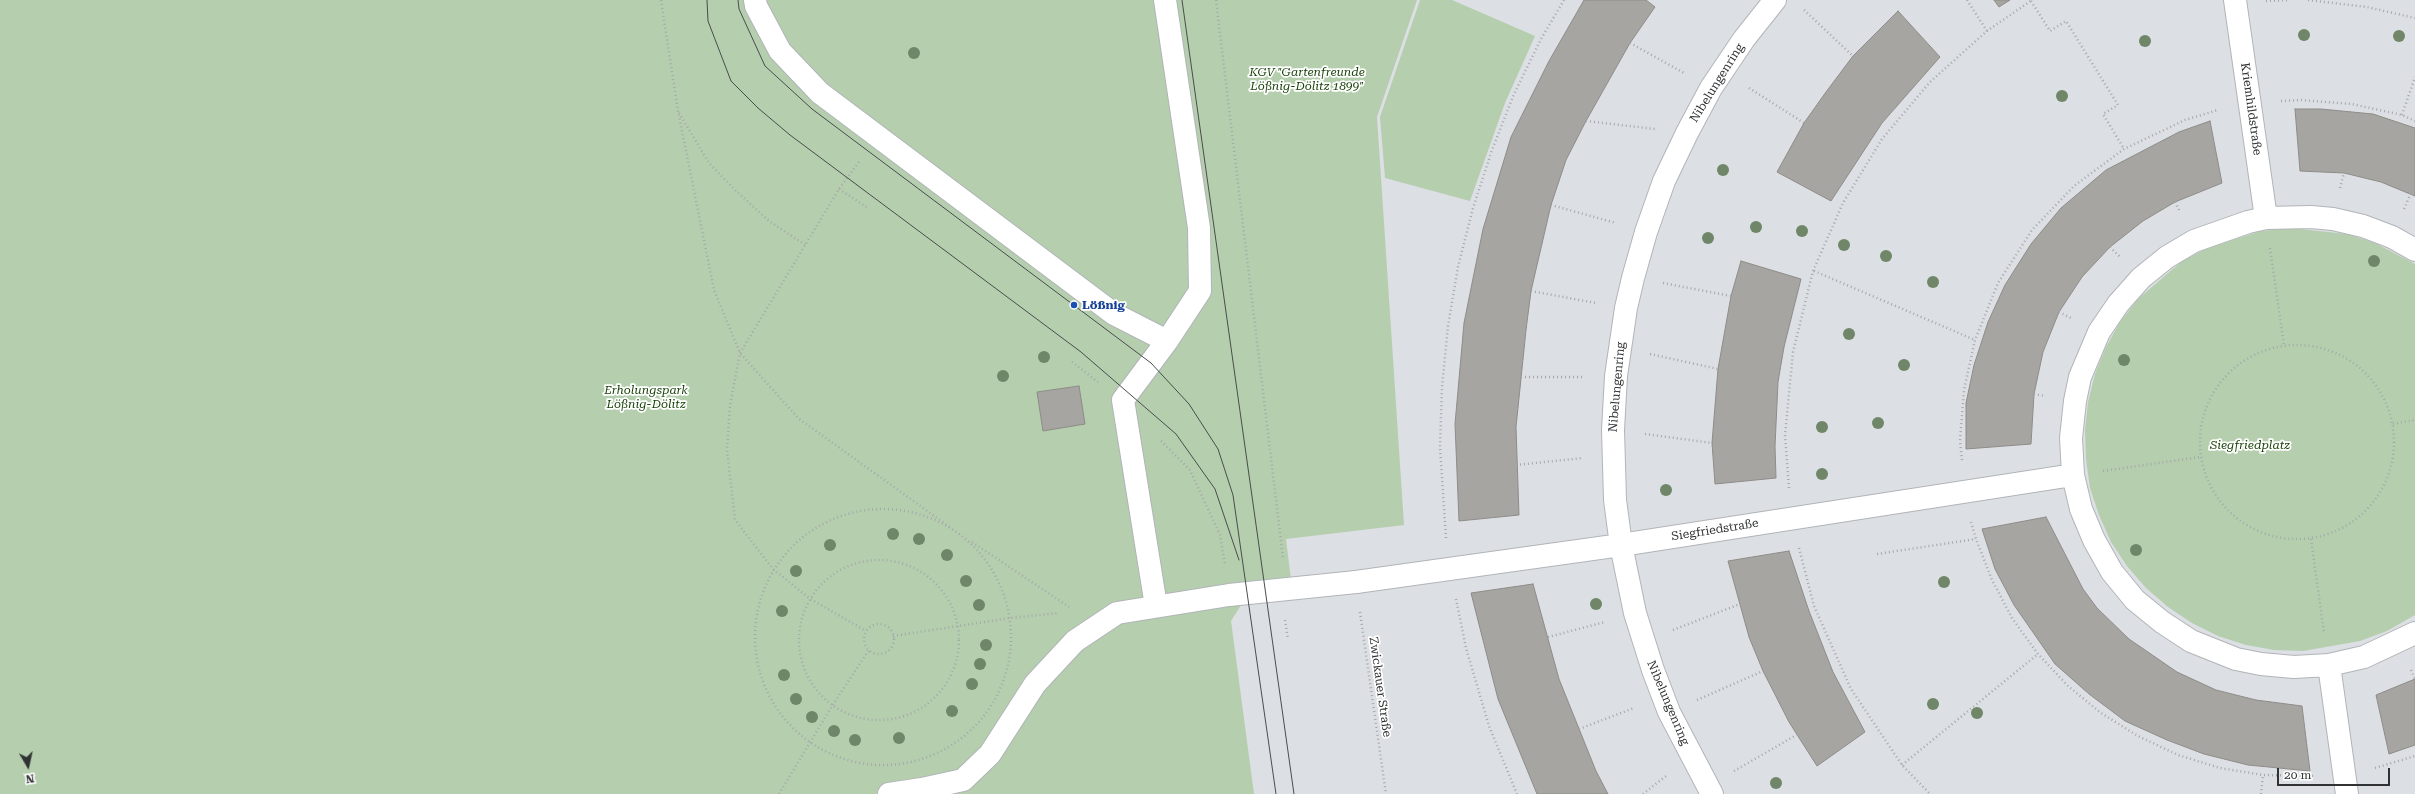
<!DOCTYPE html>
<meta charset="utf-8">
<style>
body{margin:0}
#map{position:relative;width:2415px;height:794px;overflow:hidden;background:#dcdfe3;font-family:"Roboto Serif",serif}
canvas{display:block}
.north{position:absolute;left:8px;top:746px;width:40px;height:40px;-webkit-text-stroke:3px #fff;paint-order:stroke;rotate:171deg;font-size:11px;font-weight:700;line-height:16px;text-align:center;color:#303233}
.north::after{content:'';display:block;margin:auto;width:14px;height:18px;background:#303233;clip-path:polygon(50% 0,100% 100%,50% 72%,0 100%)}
.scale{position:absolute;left:2277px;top:768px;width:113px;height:18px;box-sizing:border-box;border:2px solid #303233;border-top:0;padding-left:5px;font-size:12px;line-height:14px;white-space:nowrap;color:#303233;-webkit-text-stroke:3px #fff;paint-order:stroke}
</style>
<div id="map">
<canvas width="2415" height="794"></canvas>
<div class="north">N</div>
<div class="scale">20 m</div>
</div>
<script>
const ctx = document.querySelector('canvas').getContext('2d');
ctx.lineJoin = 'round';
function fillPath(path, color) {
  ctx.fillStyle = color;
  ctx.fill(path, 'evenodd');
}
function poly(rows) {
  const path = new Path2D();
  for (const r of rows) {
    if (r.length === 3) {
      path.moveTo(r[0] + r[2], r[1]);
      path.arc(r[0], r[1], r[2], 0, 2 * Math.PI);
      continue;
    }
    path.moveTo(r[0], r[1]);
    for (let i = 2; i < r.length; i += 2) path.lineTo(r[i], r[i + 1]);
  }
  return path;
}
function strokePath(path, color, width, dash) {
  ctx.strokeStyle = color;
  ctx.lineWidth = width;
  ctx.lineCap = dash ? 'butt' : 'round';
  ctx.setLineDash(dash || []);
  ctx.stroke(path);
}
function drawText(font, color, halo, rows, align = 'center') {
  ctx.font = font + ' "Roboto Serif",serif';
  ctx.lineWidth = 3.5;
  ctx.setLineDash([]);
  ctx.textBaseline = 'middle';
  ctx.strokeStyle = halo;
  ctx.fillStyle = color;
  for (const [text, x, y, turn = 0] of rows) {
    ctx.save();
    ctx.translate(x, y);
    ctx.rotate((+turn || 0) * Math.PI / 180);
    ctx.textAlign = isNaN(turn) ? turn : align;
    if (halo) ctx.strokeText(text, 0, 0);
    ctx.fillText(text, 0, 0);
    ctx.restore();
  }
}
fillPath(poly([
 [0,0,1417,0,1377,117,1404,525,1286,539,1292,588,1248,594,1231,621,1254,794,0,794],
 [1420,0,1452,0,1535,36,1505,103,1470,201,1385,178,1380,117],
 [2290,228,2347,234,2375,243,2415,264,2415,615,2387,631,2360,641,2303,651,2274,650,2246,645,2218,636,2192,623,2168,607,2146,588,2127,566,2111,542,2099,515,2090,488,2086,459,2085,430,2088,402,2095,374,2106,347,2120,322,2138,299,2181,262,2207,248,2261,231]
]), '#b5ceae');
const building = poly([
 [1584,0,1646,0,1655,7,1630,43,1586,121,1566,160,1551,205,1531,291,1526,330,1516,427,1519,515,1459,521,1455,424,1464,323,1483,229,1511,137,1549,61,1584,0],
 [1994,0,2010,0,1999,7,1994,0],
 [1898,11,1940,57,1882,123,1831,201,1777,172,1804,123,1826,92,1853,56,1898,11],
 [2295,109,2321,109,2373,114,2415,128,2415,196,2381,182,2344,173,2300,171,2295,109],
 [2210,121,2222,183,2175,202,2143,221,2110,247,2082,277,2059,312,2043,352,2034,394,2031,444,1966,449,1966,403,1974,365,1988,322,2005,285,2031,244,2061,208,2106,170,2179,132,2210,121],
 [1741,261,1801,279,1784,347,1778,382,1775,446,1776,478,1715,484,1712,443,1718,369,1731,296,1741,261],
 [1079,386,1085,424,1043,431,1037,392,1079,386],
 [2046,517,2083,589,2097,608,2129,639,2177,672,2216,690,2256,700,2302,706,2310,771,2248,765,2204,754,2167,740,2125,721,2089,694,2055,664,2014,605,1995,569,1982,529,2046,517],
 [1789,551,1809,611,1833,672,1865,732,1817,766,1789,722,1763,671,1749,637,1728,561,1789,551],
 [1533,584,1559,679,1596,771,1608,794,1537,794,1498,699,1471,593,1533,584],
 [2415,679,2415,745,2389,754,2376,695,2415,679]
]);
fillPath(building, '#a7a5a1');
strokePath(building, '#8e8c88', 1);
const lane = poly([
 [755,0,756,6,780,51,820,93,1114,314,1167,341],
 [1156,606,1123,400,1167,341,1200,291,1199,228,1165,0],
 [889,794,922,789,963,780,990,754,1035,684,1075,641,1117,613,1229,595,1356,582]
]);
const street = poly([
 [2235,0,2266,218],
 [2415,250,2392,237,2363,226,2333,219,2311,217,2266,218,2248,222,2194,241,2167,257,2141,278,2118,304,2099,332,2080,377,2075,401,2071,438,2073,475,2081,509,2094,540,2112,572,2135,600,2162,622,2191,641,2236,659,2261,664,2294,667,2329,665,2364,657,2415,633],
 [1356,582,1621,545,2073,475],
 [2329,665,2347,794],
 [1712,794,1669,712,1653,670,1635,613,1621,545,1615,500,1613,430,1616,376,1626,308,1633,278,1646,232,1664,181,1687,133,1711,88,1744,39,1775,0]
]);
strokePath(lane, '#b1b5b8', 24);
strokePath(street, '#b1b5b8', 24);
strokePath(poly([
 [661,0,678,111,714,290,740,353,798,418,951,528],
 [1216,0,1283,558],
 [1967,0,1987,31],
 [2308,0,2367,7,2415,18],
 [2031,1,2050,31,2066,21,2118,105,2103,114,2124,149],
 [2266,1,2289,0],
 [1804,10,1853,56],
 [1630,43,1684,73],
 [1749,88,1804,123],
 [2281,101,2301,100,2352,104,2402,115,2415,121],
 [679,113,709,163,735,190,769,221,807,246],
 [2402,115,2415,77],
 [1586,121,1655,129],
 [859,162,839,189,740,353,730,405,727,450,735,520,773,569,809,598,866,631],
 [2340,188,2344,173],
 [839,189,868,208],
 [2175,202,2180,212],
 [1551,205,1616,223],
 [2404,209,2411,193],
 [2110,247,2120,257],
 [2270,248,2284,345],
 [1814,271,1975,340],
 [1663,283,1731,296],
 [1531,291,1596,303],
 [2059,312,2071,318],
 [2297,442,97],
 [1650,354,1718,369],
 [1072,362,1098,382],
 [1521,377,1585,377],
 [2034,394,2045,396],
 [2393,424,2415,420],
 [1645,434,1712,443],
 [1161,441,1190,470,1220,535,1225,565],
 [1962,460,1960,441,1964,390,1975,340,1998,283,2032,230,2074,186,2124,149,2185,120,2218,110],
 [1516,465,1583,458],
 [2103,471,2200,457],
 [1789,488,1785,435,1793,352,1813,271,1843,203,1882,139,1930,82,1987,31,2032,0],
 [883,637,128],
 [1971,522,1976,539,1992,580,2012,618,2038,654,2068,686,2101,713,2138,736,2178,755,2220,768,2263,775,2313,776],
 [1446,538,1440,447,1442,387,1448,326,1458,267,1473,208,1492,150,1514,94,1541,39,1564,0],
 [2311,539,2324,633],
 [972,542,1069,607],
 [1799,548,1814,606,1851,689,1902,765,1930,794],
 [1877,554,1976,539],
 [879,640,80],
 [1456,599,1466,648,1489,726,1517,794],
 [1360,612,1386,794],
 [1285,620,1288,639],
 [879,639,15],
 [1673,630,1740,604],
 [893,636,1011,618,1059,613],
 [1548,637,1605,622],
 [2411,670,2415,679],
 [1697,700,1763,671],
 [1579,729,1634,708],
 [1902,765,2038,654],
 [2375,768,2415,756],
 [1734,771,1798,734],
 [779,794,832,706,869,650],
 [1643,794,1666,776],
 [2261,794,2263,775]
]), '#a5a8ab', 2.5, [1, 3]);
strokePath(lane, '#fff', 22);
strokePath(street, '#fff', 22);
strokePath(poly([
 [707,0,708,21,731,81,758,108,790,135,1081,352,1176,434,1215,489,1239,560],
 [738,0,739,9,765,66,812,109,1151,363,1189,404,1218,449,1233,495,1276,794],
 [1182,0,1294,794]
]), '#4a4d4e', 1);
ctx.fillStyle = '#6f8768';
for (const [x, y] of [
 [2304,35],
 [2399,36],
 [2145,41],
 [914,53],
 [2062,96],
 [1723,170],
 [1756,227],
 [1802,231],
 [1708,238],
 [1844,245],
 [1886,256],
 [2374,261],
 [1933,282],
 [1849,334],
 [1044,357],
 [2124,360],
 [1904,365],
 [1003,376],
 [1878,423],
 [1822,427],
 [1822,474],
 [1666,490],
 [893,534],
 [919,539],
 [830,545],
 [2136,550],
 [947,555],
 [796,571],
 [966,581],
 [1944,582],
 [1596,604],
 [979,605],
 [782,611],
 [986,645],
 [980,664],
 [784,675],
 [972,684],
 [796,699],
 [1933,704],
 [952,711],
 [1977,713],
 [812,717],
 [834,731],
 [899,738],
 [855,740],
 [1776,783]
]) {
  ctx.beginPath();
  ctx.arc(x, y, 6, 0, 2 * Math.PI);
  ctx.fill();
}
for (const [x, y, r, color] of [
 [1074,305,4,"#1a4fb4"]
]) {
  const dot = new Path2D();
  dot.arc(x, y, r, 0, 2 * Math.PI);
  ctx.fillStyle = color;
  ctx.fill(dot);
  strokePath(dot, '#fff', 1.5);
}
drawText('italic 12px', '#153f04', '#fff', [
 ["KGV \"Gartenfreunde",1307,72],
 ["Lößnig-Dölitz 1899\"",1307,86],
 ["Erholungspark",646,390],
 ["Lößnig-Dölitz",646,404],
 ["Siegfriedplatz",2250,445]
]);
drawText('12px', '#303233', '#fff', [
 ["Nibelungenring",1717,83,-58],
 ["Kriemhildstraße",2251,109,82],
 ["Nibelungenring",1617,387,-85],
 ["Siegfriedstraße",1715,530,-9],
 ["Zwickauer Straße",1380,687,82],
 ["Nibelungenring",1668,703,67]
]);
drawText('bold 12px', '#164399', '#fff', [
 ["Lößnig",1082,305]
], 'left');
</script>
